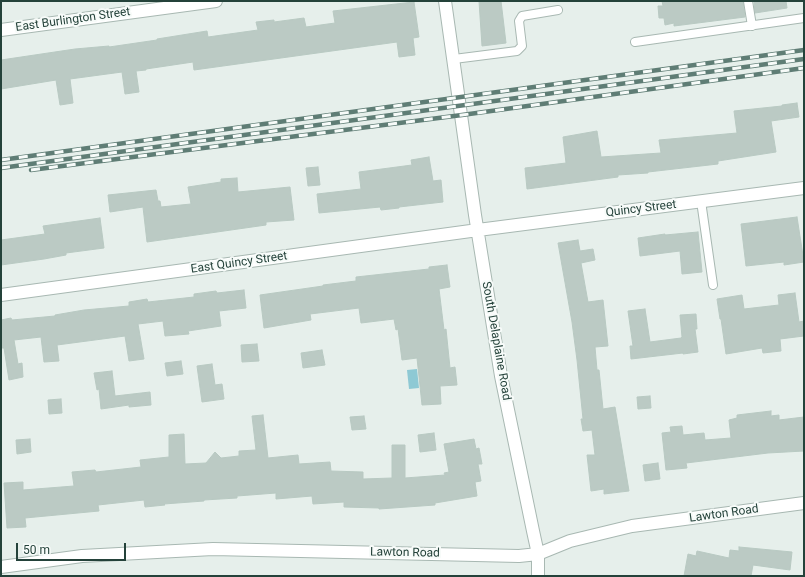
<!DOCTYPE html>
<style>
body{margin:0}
#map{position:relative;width:805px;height:577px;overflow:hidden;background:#e6efeb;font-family:Roboto,sans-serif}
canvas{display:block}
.frame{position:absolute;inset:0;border:2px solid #24423a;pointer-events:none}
.scale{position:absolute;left:16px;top:543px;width:110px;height:18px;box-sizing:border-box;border:2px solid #24423a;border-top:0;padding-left:5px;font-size:12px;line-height:14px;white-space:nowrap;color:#24423a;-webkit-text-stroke:3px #f7fbf9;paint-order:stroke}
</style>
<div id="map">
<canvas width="805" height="577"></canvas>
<div class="frame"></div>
<div class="scale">50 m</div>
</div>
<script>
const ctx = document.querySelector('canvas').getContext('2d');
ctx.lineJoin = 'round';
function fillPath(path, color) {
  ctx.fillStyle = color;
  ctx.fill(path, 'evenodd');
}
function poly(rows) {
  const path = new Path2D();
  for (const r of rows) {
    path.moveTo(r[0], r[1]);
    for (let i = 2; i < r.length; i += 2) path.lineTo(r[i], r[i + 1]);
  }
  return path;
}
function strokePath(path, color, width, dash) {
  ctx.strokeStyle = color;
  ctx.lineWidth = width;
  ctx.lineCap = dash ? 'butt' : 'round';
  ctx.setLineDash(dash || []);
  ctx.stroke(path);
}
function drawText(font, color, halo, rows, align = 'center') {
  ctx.font = font + ' Roboto,sans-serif';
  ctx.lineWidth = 4;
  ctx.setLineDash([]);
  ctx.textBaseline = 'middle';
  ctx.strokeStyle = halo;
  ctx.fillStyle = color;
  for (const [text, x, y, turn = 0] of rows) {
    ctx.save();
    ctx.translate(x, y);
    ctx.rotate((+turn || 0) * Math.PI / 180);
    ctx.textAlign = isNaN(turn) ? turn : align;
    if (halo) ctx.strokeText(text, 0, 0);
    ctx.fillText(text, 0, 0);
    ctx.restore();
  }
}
fillPath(poly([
 [417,369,419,388,409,389,407,370]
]), '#8ec9d4');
const building = poly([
 [479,1,501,1,506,43,482,46,479,1],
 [662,1,743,1,745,17,674,26,674,23,665,25,664,18,659,18,658,6,663,6,662,1],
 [754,1,786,1,787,8,755,13,754,1],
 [414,2,419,37,413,38,415,55,399,57,397,42,194,70,193,62,146,69,146,70,136,71,139,92,125,94,122,72,70,79,73,103,60,105,56,80,1,89,1,60,75,49,109,46,109,47,157,40,157,39,207,31,208,37,258,30,256,22,274,20,274,22,304,18,306,27,335,23,333,11,414,2],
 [797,103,799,117,771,121,776,152,718,161,718,164,648,172,648,173,618,175,618,177,527,189,525,168,566,163,563,137,597,131,601,157,661,153,659,140,737,133,734,111,782,106,782,105,797,103],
 [429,157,433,181,441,180,443,202,399,207,399,208,381,210,380,207,319,213,317,194,361,189,359,172,412,165,411,160,429,157],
 [318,167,320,185,308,186,306,168,318,167],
 [237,178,238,192,290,187,294,220,266,222,266,225,147,242,143,207,110,212,108,195,156,190,158,201,160,201,161,207,191,204,188,187,221,182,221,179,237,178],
 [797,217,804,262,784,265,784,262,746,266,741,224,797,217],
 [100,218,104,248,66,253,66,255,44,259,1,265,1,240,45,234,43,226,100,218],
 [698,232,702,272,682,274,680,251,640,256,638,238,665,234,665,235,698,232],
 [578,240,580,251,593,249,595,260,581,263,588,302,603,300,608,346,595,347,597,370,599,370,603,409,615,407,629,491,604,494,604,489,591,491,587,455,595,455,592,430,583,431,581,419,583,419,577,360,572,322,558,243,578,240],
 [447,265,450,287,439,289,444,330,446,329,450,368,455,367,457,385,440,386,441,404,422,405,417,358,402,360,398,329,396,330,394,319,361,323,359,308,310,314,311,320,264,328,260,295,323,286,323,285,356,281,356,277,429,269,429,267,447,265],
 [244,290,246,308,219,311,221,326,188,331,189,334,165,336,163,321,138,324,144,359,129,361,125,336,57,345,59,361,44,362,41,337,14,340,18,364,22,363,23,377,9,380,4,348,1,348,1,320,11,318,12,320,55,316,55,315,84,310,129,306,129,302,147,299,148,302,194,297,194,294,216,291,217,293,244,290],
 [795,293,799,322,804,321,804,336,780,339,781,351,763,353,762,348,726,354,721,319,720,319,717,299,742,295,744,309,779,305,778,295,795,293],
 [645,309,650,342,681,338,682,337,680,315,696,314,697,329,695,329,698,352,683,354,683,353,631,359,630,346,633,346,628,311,645,309],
 [257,344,259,361,242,362,241,345,257,344],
 [322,350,325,365,303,368,301,353,322,350],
 [181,361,183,374,167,376,165,363,181,361],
 [212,364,215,385,222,384,224,399,202,402,197,366,212,364],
 [112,371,115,396,150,392,151,405,129,407,129,405,101,409,99,389,97,390,94,373,112,371],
 [650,396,651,408,638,409,637,397,650,396],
 [61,399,62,413,49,414,48,400,61,399],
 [771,411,771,416,779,415,779,420,804,417,804,451,768,453,686,463,687,468,666,470,662,433,671,432,670,427,682,426,683,435,704,433,705,440,731,438,729,420,737,418,737,415,771,411],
 [263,415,268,458,298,455,299,464,330,462,331,471,363,472,363,479,392,478,392,445,405,445,405,478,445,475,444,473,449,472,444,444,474,439,476,449,479,448,482,464,478,464,481,481,475,482,477,496,435,503,435,505,379,509,379,508,344,507,344,502,313,504,312,496,276,499,276,493,237,496,237,498,204,500,204,501,164,504,165,505,145,507,144,500,98,505,99,511,25,518,26,527,7,528,4,483,23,482,23,490,74,486,72,472,95,470,96,472,141,467,140,460,169,457,169,435,184,434,185,464,206,463,215,452,221,458,239,456,239,451,256,450,252,416,263,415],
 [364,416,366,429,352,430,350,417,364,416],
 [434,433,436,450,420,452,418,435,434,433],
 [30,439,31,452,17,454,16,440,30,439],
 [658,463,660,479,645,481,643,465,658,463],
 [739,547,792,552,790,570,753,565,751,576,684,576,688,554,696,556,697,551,729,558,730,550,739,551,739,547]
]);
fillPath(building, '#bbcac4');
strokePath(building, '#b8c9c2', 1);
const lane = poly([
 [748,1,752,26],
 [635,42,804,18],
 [454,59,517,51,522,46,519,21,522,16,558,10],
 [701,201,713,285]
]);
const street = poly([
 [445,1,475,215,501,376,533,531,538,554,538,576],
 [1,30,216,1],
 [1,295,478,230,804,188],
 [1,567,82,556,213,549,519,556,538,554,570,541,632,526,804,503]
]);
strokePath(lane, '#a8b8b2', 10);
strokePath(street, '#a8b8b2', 14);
strokePath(lane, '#fff', 8);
strokePath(street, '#fff', 12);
const rail = poly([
 [1,160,804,50],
 [1,168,804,59],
 [31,170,462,115,804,68]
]);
strokePath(rail, '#5f7d75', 4.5);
strokePath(rail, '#f7fbf9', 3, [9]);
drawText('12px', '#24423a', '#f7fbf9', [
 ["East Burlington Street",73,20,-8],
 ["Quincy Street",641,209,-7],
 ["East Quincy Street",239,263,-8],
 ["South Delaplaine Road",496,341,80],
 ["Lawton Road",724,514,-8],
 ["Lawton Road",405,553,1]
]);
</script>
